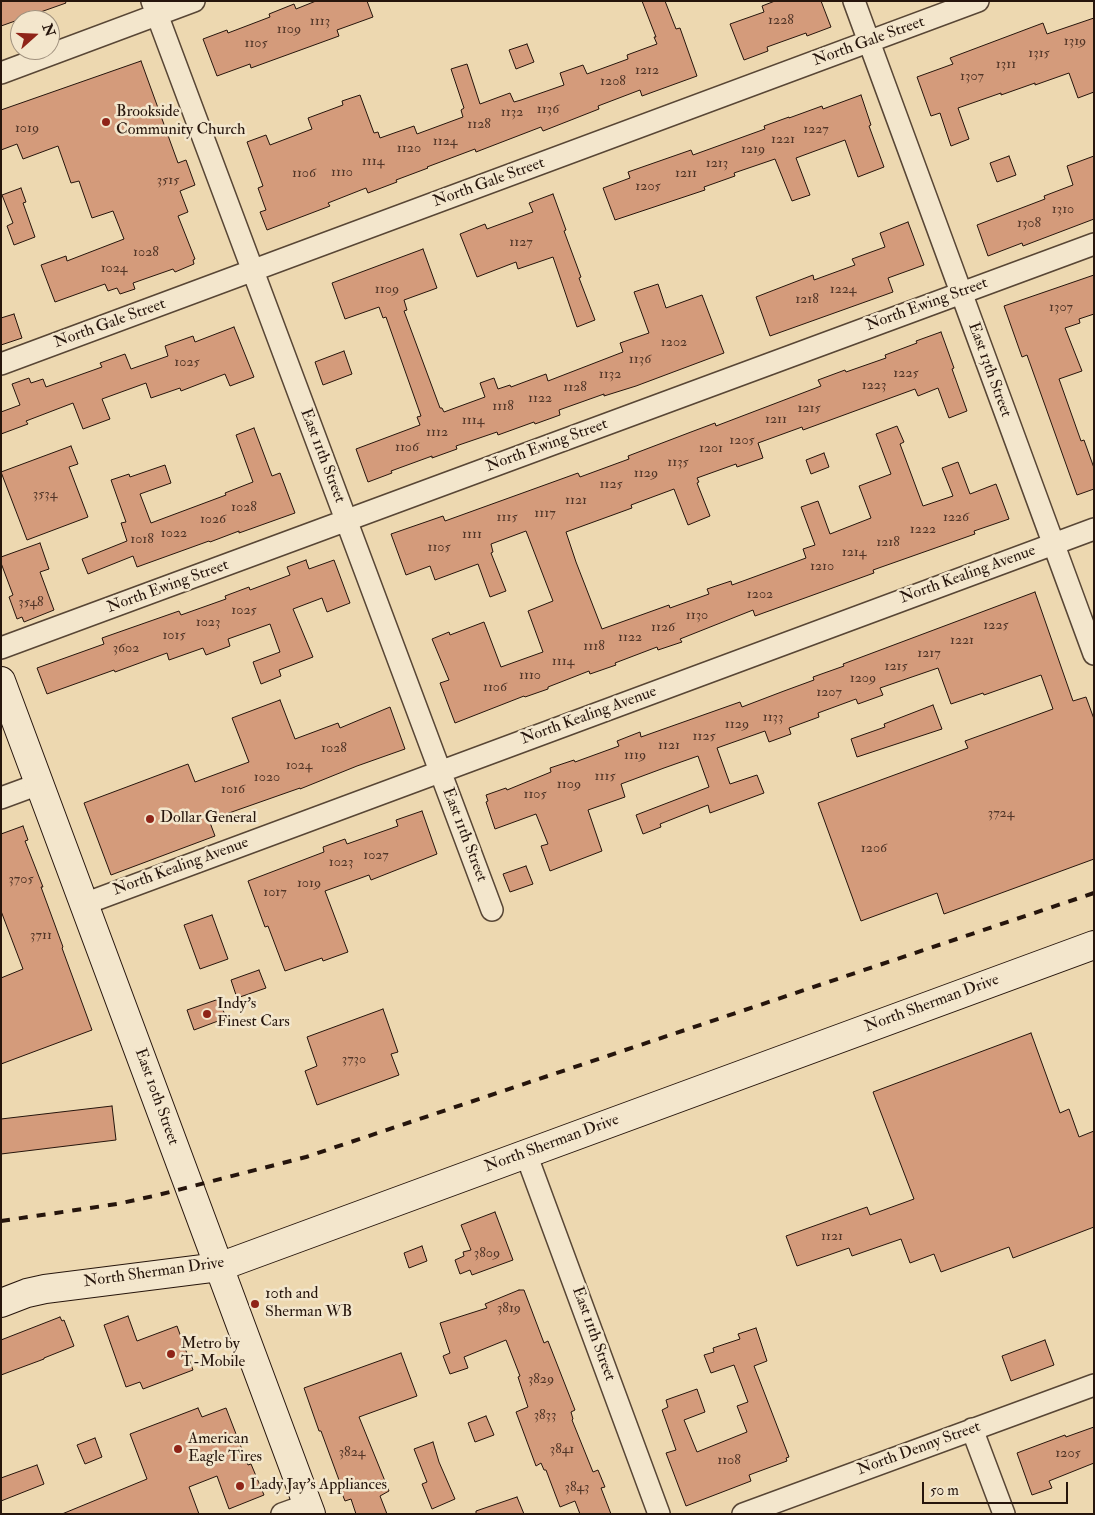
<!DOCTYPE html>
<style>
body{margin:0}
#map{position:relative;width:1095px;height:1515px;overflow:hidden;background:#edd8b0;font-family:"IM FELL Double Pica",serif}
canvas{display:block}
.frame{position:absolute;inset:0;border:2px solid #26150c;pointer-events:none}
.north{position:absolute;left:10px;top:10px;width:50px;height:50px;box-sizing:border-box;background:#f3e6cc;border:1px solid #a1927f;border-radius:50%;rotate:70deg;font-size:14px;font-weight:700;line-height:20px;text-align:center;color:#26150c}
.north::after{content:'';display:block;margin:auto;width:18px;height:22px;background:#8f2418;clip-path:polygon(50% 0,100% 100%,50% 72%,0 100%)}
.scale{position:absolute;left:922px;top:1482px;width:146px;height:22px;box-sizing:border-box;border:2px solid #26150c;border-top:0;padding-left:6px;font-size:15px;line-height:18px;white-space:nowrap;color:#26150c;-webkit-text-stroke:4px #f3e6cc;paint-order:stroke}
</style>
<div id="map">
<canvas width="1095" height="1515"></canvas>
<div class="frame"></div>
<div class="north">N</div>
<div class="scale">50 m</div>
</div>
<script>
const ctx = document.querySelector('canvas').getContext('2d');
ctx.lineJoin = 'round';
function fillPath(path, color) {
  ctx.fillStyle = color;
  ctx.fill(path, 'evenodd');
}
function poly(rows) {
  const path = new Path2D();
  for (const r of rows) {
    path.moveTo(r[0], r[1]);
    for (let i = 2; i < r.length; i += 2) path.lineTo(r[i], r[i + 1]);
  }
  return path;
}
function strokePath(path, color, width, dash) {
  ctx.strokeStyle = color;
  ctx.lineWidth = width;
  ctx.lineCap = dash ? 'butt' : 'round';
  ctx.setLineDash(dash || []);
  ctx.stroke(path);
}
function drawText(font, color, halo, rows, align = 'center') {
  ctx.font = font + ' "IM FELL Double Pica",serif';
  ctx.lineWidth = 5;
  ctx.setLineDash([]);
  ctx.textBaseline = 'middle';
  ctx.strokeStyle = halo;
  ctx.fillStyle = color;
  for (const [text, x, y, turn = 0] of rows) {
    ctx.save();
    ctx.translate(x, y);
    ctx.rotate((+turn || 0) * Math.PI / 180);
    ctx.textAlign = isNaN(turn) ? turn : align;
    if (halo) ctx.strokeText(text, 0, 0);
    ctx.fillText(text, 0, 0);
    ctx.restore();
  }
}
const building = poly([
 [1,1,65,1,66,3,1,26,1,1],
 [316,1,367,1,373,17,337,30,339,36,251,68,250,64,217,76,203,39,227,30,228,33,270,17,269,14,294,4,296,9,316,1],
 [642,1,665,1,676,29,680,28,697,76,642,96,640,90,598,106,599,109,543,131,541,127,476,152,475,149,427,167,428,168,396,180,397,182,368,193,366,188,328,203,330,206,267,230,260,212,266,210,258,188,263,186,247,142,266,135,270,145,312,129,308,118,343,105,342,101,360,95,374,133,378,132,380,138,414,126,417,134,463,117,461,110,464,108,451,69,467,64,480,104,510,93,514,102,521,100,564,85,560,73,583,65,587,74,628,59,627,55,657,44,654,37,656,37,642,1],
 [775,1,821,1,831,27,807,36,806,33,767,47,768,51,744,60,730,24,764,12,762,6,775,1],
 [1094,18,1094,92,1078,98,1069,73,1035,85,1035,83,1001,95,1001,93,958,108,969,139,951,146,940,113,931,116,917,77,953,64,950,58,1043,23,1047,34,1094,18],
 [527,44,534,62,516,69,509,50,527,44],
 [141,61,178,163,186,160,195,185,180,191,188,212,178,216,195,259,193,260,194,264,175,272,173,269,133,283,135,289,120,294,117,288,108,291,105,284,55,302,41,265,66,256,67,261,124,239,113,211,92,218,79,181,71,183,58,146,23,159,17,144,1,150,1,110,141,61],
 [861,95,871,125,869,126,884,167,858,177,845,140,796,158,810,195,792,201,775,159,734,173,735,176,704,187,705,190,615,220,603,188,630,178,628,172,691,150,693,155,765,129,764,126,789,117,789,118,822,106,823,109,861,95],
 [1009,156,1016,175,997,182,990,163,1009,156],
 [1094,156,1094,219,1023,246,1022,243,988,256,977,225,1045,199,1044,196,1073,185,1067,166,1094,156],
 [21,188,26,202,23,203,35,237,14,245,7,226,13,223,2,195,21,188],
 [553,194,566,230,564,231,581,277,579,278,595,320,577,327,553,257,518,269,516,262,477,277,460,234,485,224,487,229,533,212,529,203,553,194],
 [908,222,924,265,888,278,893,292,770,336,756,297,813,275,814,280,855,265,852,259,885,247,880,233,908,222],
 [423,249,437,288,404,300,407,310,404,311,440,408,442,408,444,412,485,397,480,383,494,378,498,389,510,385,511,387,546,374,548,381,623,352,620,343,649,333,634,292,658,284,666,308,702,295,724,353,636,386,604,396,604,394,559,410,560,415,535,424,534,422,498,435,497,432,456,446,457,449,432,458,432,456,391,471,392,473,368,482,356,449,420,425,417,417,421,416,386,317,383,318,379,307,345,319,332,283,423,249],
 [1094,275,1094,314,1079,319,1080,323,1065,328,1082,371,1059,379,1081,441,1084,440,1094,468,1094,489,1077,495,1027,355,1022,357,1004,306,1094,275],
 [14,314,22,338,1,345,1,318,14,314],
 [234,327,254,377,230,386,225,374,181,391,180,388,151,398,146,383,102,399,110,419,83,429,73,403,26,421,28,424,1,434,1,412,20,405,12,384,29,378,31,383,43,379,46,387,102,367,100,363,125,354,131,369,168,356,165,346,193,336,195,342,234,327],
 [941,332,954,368,952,369,967,411,949,418,938,388,918,396,915,389,803,430,802,427,758,443,763,458,737,467,736,464,697,478,699,482,697,483,710,516,688,525,674,489,631,505,632,508,566,532,576,562,602,629,669,605,670,608,709,594,707,589,731,581,732,585,806,558,803,549,815,545,801,507,818,501,830,534,871,518,859,486,891,474,876,434,897,426,904,442,900,444,923,506,953,496,942,468,958,462,970,494,996,484,1009,519,974,531,975,534,873,570,874,573,755,616,753,610,680,639,682,642,658,650,657,647,615,663,616,665,590,674,589,671,548,687,548,689,525,697,524,696,455,723,440,683,449,680,432,639,449,632,450,635,484,622,501,667,543,652,528,611,553,601,526,531,491,544,493,552,491,553,506,591,490,597,478,564,435,580,430,566,406,575,391,534,443,516,445,521,578,473,580,477,629,459,628,456,691,432,715,423,716,426,821,386,818,380,845,370,846,372,886,358,885,355,917,343,916,341,941,332],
 [344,351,352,374,323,385,315,362,344,351],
 [254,428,272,476,280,473,295,513,239,533,239,531,210,542,209,541,137,567,133,556,88,574,82,559,127,541,121,523,126,522,111,480,129,474,130,477,165,465,171,483,140,494,151,523,226,495,225,493,253,482,236,435,254,428],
 [71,446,78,464,69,467,88,517,27,540,1,472,71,446],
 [824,453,829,467,811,474,806,460,824,453],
 [40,543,49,569,40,572,54,610,24,622,22,617,17,619,9,597,13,595,1,563,1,557,40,543],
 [306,560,309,569,334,560,350,603,327,612,322,598,293,609,313,657,279,670,281,676,261,684,253,662,280,652,270,624,228,639,230,646,206,655,203,648,169,660,167,653,115,672,114,670,47,694,37,668,104,644,102,638,179,611,181,615,226,599,225,596,249,587,250,590,290,575,287,567,306,560],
 [1035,592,1073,701,1086,697,1094,719,1094,859,944,914,937,893,861,921,818,803,968,748,965,741,1053,709,1041,675,984,695,983,693,951,704,938,668,880,688,883,695,858,704,856,699,818,713,819,717,789,728,791,734,769,742,765,731,717,748,730,784,757,775,764,793,710,813,708,805,660,824,661,827,643,834,636,815,709,787,698,756,664,768,621,784,625,797,588,810,602,851,550,871,541,846,548,844,536,814,495,829,486,802,488,801,486,795,506,788,507,790,551,772,550,768,574,760,575,762,619,746,617,741,640,732,641,737,740,702,742,707,784,691,814,680,813,677,844,666,843,664,1035,592],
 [280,700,295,739,338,723,340,728,390,707,405,749,357,766,300,789,300,788,209,820,215,836,111,875,84,803,188,764,195,782,249,762,232,718,280,700],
 [933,705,942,729,857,757,851,739,885,727,884,724,933,705],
 [422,811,437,854,371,880,369,875,325,891,348,952,323,961,322,958,285,971,268,926,265,927,248,881,324,852,323,847,345,839,347,844,398,826,396,820,422,811],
 [23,826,28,840,25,841,43,887,41,887,63,947,62,948,92,1030,1,1064,1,978,23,969,1,911,1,834,23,826],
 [526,866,533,884,510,892,503,874,526,866],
 [212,915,228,959,200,969,184,925,212,915],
 [259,970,266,988,237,998,231,980,259,970],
 [219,999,226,1018,194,1030,187,1010,219,999],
 [383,1009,398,1052,391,1054,399,1075,317,1105,305,1071,317,1066,307,1037,383,1009],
 [1031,1033,1060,1113,1069,1109,1079,1137,1094,1131,1094,1227,1013,1258,1009,1247,941,1272,934,1254,910,1263,901,1239,852,1256,849,1248,797,1266,786,1236,867,1207,870,1215,914,1199,873,1092,1031,1033],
 [112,1106,116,1140,1,1154,1,1119,112,1106],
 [495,1212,513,1260,472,1275,470,1270,460,1274,455,1260,464,1256,463,1252,471,1250,461,1225,495,1212],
 [422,1246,427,1261,409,1268,404,1253,422,1246],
 [519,1290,524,1290,544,1343,548,1341,575,1410,571,1412,573,1419,572,1420,593,1472,598,1470,605,1487,601,1488,611,1514,580,1514,575,1501,560,1507,546,1470,544,1470,541,1463,536,1466,516,1412,528,1407,518,1377,520,1376,506,1340,464,1357,468,1368,450,1374,443,1356,450,1353,440,1323,487,1308,485,1304,519,1290],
 [128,1316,137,1341,177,1326,193,1370,143,1389,140,1382,126,1387,104,1325,128,1316],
 [60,1317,62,1321,64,1320,74,1346,44,1358,44,1359,1,1375,1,1340,60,1317],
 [756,1328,767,1361,754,1366,789,1457,786,1458,787,1461,749,1475,751,1481,686,1506,666,1453,676,1450,662,1410,668,1407,666,1400,697,1389,705,1412,684,1420,697,1452,747,1432,737,1406,748,1402,734,1365,711,1373,704,1355,714,1352,713,1348,740,1339,738,1334,756,1328],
 [1045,1340,1054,1365,1011,1381,1002,1356,1045,1340],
 [401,1353,417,1396,359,1417,389,1491,380,1496,387,1514,356,1514,351,1499,345,1501,337,1481,339,1480,321,1431,319,1431,304,1388,401,1353],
 [198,1408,202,1417,226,1408,248,1465,251,1464,264,1495,229,1509,217,1476,189,1487,199,1514,62,1514,147,1479,130,1434,198,1408],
 [486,1416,494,1435,475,1442,468,1423,486,1416],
 [1094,1427,1094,1463,1049,1481,1052,1488,1032,1495,1017,1453,1065,1435,1066,1437,1094,1427],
 [95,1438,102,1457,85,1464,77,1445,95,1438],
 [433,1442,439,1462,455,1499,432,1509,422,1484,427,1482,414,1449,433,1442],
 [37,1465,44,1484,1,1501,1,1478,37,1465],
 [517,1497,524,1514,476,1514,476,1511,517,1497]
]);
fillPath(building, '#d49b7b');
strokePath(building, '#26150c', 1);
const minor = poly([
 [152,1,492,910],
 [854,1,1094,654],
 [1,73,194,1],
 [1,364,978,1],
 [1,648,1094,244],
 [1,798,39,784],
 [84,904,1094,529],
 [526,1154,659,1514],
 [972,1429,1004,1514],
 [282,1514,307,1505],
 [743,1514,1094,1385]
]);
const secondary = poly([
 [1,681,311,1514],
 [1,1303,27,1293,45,1289,219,1267,1094,945]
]);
strokePath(minor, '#584635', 24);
strokePath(secondary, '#26150c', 30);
strokePath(minor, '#f3e6cc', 21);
strokePath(secondary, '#f3e6cc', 28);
strokePath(poly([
 [1,1221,117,1204,158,1195,306,1157,1094,893]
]), '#26150c', 4, [9, 9]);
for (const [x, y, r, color] of [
 [106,122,5,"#8f2418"],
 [150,819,5,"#8f2418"],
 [207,1014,5,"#8f2418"],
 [255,1304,5,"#8f2418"],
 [171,1354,5,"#8f2418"],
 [178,1449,5,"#8f2418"],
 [240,1486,5,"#8f2418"]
]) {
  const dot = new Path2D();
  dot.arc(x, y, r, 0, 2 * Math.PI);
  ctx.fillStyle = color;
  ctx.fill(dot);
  strokePath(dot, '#f3e6cc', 2);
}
drawText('14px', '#523628', null, [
 ["1228",781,21],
 ["1113",320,22],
 ["1109",289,30],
 ["1319",1075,42],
 ["1105",256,44],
 ["1315",1039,54],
 ["1311",1006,65],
 ["1212",647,71],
 ["1307",972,77],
 ["1208",613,82],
 ["1136",548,110],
 ["1132",512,113],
 ["1128",479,125],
 ["1019",27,129],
 ["1227",816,130],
 ["1221",783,140],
 ["1124",445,142],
 ["1120",409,149],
 ["1219",753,150],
 ["1114",373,162],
 ["1213",717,164],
 ["1110",342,173],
 ["1106",304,174],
 ["1211",686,174],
 ["3515",168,181],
 ["1205",648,187],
 ["1310",1063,210],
 ["1308",1029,224],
 ["1127",521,243],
 ["1028",146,253],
 ["1024",114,269],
 ["1109",387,290],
 ["1224",843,290],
 ["1218",807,300],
 ["1307",1061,308],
 ["1202",674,343],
 ["1136",640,360],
 ["1025",187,363],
 ["1225",906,374],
 ["1132",610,375],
 ["1223",874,386],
 ["1128",575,388],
 ["1122",540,399],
 ["1118",503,407],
 ["1215",809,409],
 ["1211",776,420],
 ["1114",473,421],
 ["1112",437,433],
 ["1205",742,441],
 ["1106",407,448],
 ["1201",711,449],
 ["1135",678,463],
 ["1129",646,474],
 ["1125",611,485],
 ["3534",45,495],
 ["1121",576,501],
 ["1028",244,508],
 ["1117",545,514],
 ["1115",507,518],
 ["1226",956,518],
 ["1026",213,520],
 ["1222",923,530],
 ["1022",174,534],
 ["1111",472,535],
 ["1018",142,540],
 ["1218",888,543],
 ["1105",439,548],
 ["1214",854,553],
 ["1210",822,567],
 ["1202",760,595],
 ["3548",31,603],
 ["1025",244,611],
 ["1130",697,616],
 ["1023",208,623],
 ["1225",996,626],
 ["1126",663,628],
 ["1015",174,636],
 ["1122",630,638],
 ["1221",962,641],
 ["1118",594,647],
 ["3602",126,649],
 ["1217",929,654],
 ["1114",563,662],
 ["1215",896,667],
 ["1110",530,676],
 ["1209",863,679],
 ["1106",495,688],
 ["1207",829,693],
 ["1133",773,718],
 ["1129",737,725],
 ["1125",704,737],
 ["1121",669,746],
 ["1028",334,749],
 ["1119",635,756],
 ["1024",299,766],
 ["1115",605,777],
 ["1020",267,778],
 ["1109",569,785],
 ["1016",233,790],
 ["1105",535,795],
 ["3724",1001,814],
 ["1206",874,849],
 ["1027",376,856],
 ["1023",341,863],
 ["3705",21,880],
 ["1019",309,884],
 ["1017",275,893],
 ["3711",41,936],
 ["3730",354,1060],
 ["1121",832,1237],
 ["3809",487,1254],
 ["3819",509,1309],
 ["3829",541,1380],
 ["3833",545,1416],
 ["3841",562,1450],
 ["3824",352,1453],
 ["1205",1068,1454],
 ["1108",729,1461],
 ["3843",577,1488]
]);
drawText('16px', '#26150c', '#f3e6cc', [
 ["North Gale Street",869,42,-20],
 ["North Gale Street",489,183,-20],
 ["North Ewing Street",927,305,-20],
 ["North Gale Street",110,324,-20],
 ["East 13th Street",989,370,70],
 ["North Ewing Street",547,446,-20],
 ["East 11th Street",322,456,69],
 ["North Kealing Avenue",968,575,-20],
 ["North Ewing Street",168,587,-20],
 ["North Kealing Avenue",589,716,-20],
 ["East 11th Street",464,835,69],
 ["North Kealing Avenue",181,867,-20],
 ["North Sherman Drive",932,1004,-20],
 ["East 10th Street",156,1097,70],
 ["North Sherman Drive",552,1144,-20],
 ["North Sherman Drive",154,1273,-8],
 ["East 11th Street",593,1334,70],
 ["North Denny Street",919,1449,-20]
]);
drawText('16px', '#26150c', '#f3e6cc', [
 ["Brookside",116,113],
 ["Community Church",116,131],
 ["Dollar General",160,819],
 ["Indy's",217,1005],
 ["Finest Cars",217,1023],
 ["10th and",265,1295],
 ["Sherman WB",265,1313],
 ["Metro by",181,1345],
 ["T-Mobile",181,1363],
 ["American",188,1440],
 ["Eagle Tires",188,1458],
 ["Lady Jay's Appliances",250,1486]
], 'left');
</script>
